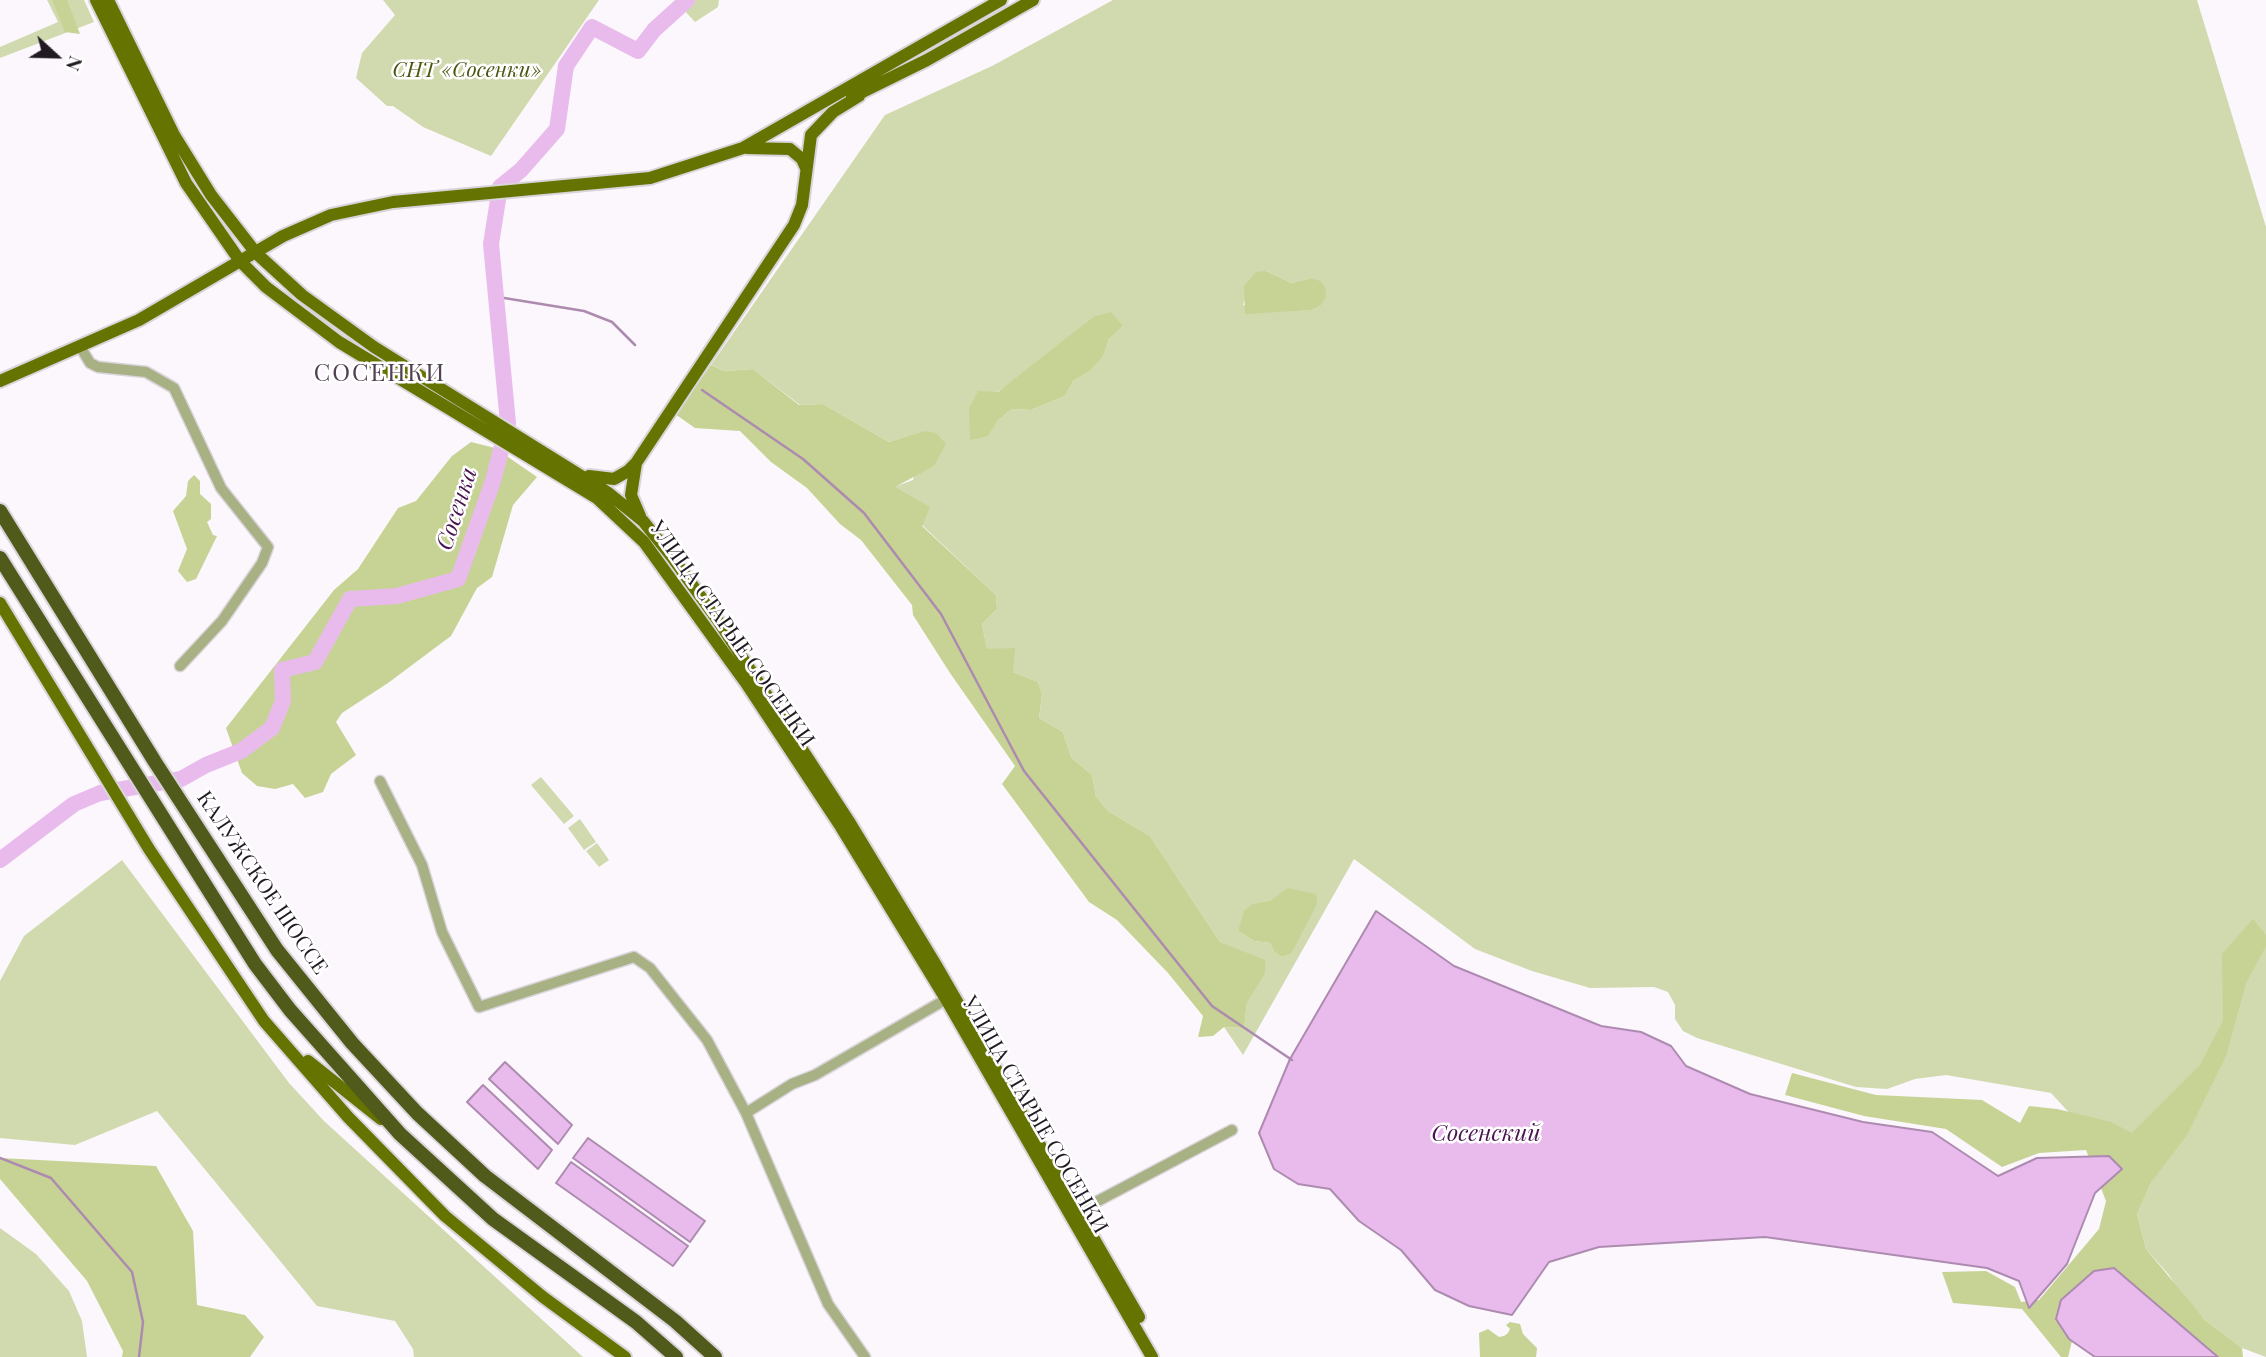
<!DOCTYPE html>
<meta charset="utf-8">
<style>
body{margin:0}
#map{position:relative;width:2266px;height:1357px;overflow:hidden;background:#fcf7fc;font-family:"Playfair Display",serif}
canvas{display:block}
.north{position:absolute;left:21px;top:21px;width:70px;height:70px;-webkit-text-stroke:5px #fff;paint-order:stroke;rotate:112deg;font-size:19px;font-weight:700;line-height:28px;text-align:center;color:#221a23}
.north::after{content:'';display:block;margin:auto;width:24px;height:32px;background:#221a23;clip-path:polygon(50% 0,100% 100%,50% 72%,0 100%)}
</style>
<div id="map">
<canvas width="2266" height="1357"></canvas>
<div class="north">N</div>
</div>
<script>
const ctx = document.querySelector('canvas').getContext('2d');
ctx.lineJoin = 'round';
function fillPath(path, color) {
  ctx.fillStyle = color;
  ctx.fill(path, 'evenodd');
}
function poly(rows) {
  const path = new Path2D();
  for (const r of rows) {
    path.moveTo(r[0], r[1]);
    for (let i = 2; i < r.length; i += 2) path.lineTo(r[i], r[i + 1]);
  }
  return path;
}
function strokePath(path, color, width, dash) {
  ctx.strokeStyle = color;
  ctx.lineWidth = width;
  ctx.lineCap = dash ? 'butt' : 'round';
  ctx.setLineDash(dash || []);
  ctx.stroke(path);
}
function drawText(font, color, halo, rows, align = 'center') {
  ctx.font = font + ' "Playfair Display",serif';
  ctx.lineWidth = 5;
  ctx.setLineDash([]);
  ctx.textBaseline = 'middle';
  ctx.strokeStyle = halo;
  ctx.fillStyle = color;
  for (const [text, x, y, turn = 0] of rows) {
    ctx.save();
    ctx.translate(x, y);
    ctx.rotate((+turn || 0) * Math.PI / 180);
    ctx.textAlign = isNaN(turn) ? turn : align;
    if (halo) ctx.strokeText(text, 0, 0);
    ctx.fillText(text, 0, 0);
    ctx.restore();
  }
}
fillPath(poly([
 [47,0,84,0,94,22,0,58,0,47,58,22],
 [383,0,599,0,491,156,423,127,393,106,387,106,356,78,362,53,395,15],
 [693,0,719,0,718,7,695,22,683,9],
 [1113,0,2197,0,2266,227,2266,1357,2242,1348,2205,1320,2179,1291,2169,1275,2146,1249,2137,1214,2152,1181,2109,1156,2051,1093,1946,1075,1915,1079,1887,1089,1856,1087,1697,1038,1683,1031,1675,1019,1675,1005,1668,992,1654,987,1590,988,1532,971,1475,949,1354,859,1243,1055,1224,1027,1244,1028,1247,1003,1264,973,1237,950,1220,942,1150,836,1108,811,1096,796,1092,775,1071,757,1063,732,1039,718,1042,696,1038,682,1013,672,987,650,982,624,997,609,996,595,922,525,894,487,913,480,925,431,889,442,823,404,800,405,753,369,724,371,711,365,885,115,992,66],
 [1266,271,1292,283,1311,278,1320,306,1312,310,1273,311,1243,305,1246,296],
 [1093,317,1123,326,1109,339,1103,357,1090,371,1073,381,1065,396,1031,410,1012,409,997,421,978,392,997,392,1016,380],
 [1288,889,1305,894,1291,954,1282,957,1274,952,1270,943,1254,941,1238,931,1252,904,1271,900],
 [541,777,574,816,564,824,531,785],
 [580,819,596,842,584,850,568,828],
 [597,843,609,860,599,867,586,851],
 [122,860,289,1083,324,1121,583,1357,414,1357,413,1349,395,1321,317,1306,157,1111,75,1145,0,1138,0,981,24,936],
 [0,1228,36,1254,69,1291,82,1321,87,1357,0,1357]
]), '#d0daae');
fillPath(poly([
 [52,0,67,0,80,34,65,32],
 [1266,271,1292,283,1311,278,1320,281,1326,289,1325,298,1320,306,1312,310,1245,314,1244,286,1256,272],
 [1111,312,1123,326,1109,339,1103,357,1090,371,1073,381,1065,396,1031,410,1012,409,997,421,988,436,970,440,969,409,978,391,998,392,1093,317],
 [711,365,724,371,753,369,799,405,823,404,889,442,924,431,936,433,946,444,934,466,895,487,930,507,922,526,996,595,997,609,982,624,987,649,1015,648,1013,672,1038,682,1042,695,1039,718,1063,732,1071,757,1092,775,1096,796,1108,811,1150,836,1220,942,1265,960,1265,973,1247,1003,1244,1028,1224,1027,1213,1036,1198,1037,1203,1016,1168,973,1117,920,1089,902,1002,784,1015,766,950,673,913,615,912,605,861,540,840,524,807,488,771,462,740,431,695,428,675,414],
 [471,442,495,448,537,477,513,505,492,577,477,588,451,636,388,683,342,713,336,722,356,755,331,774,323,792,305,798,293,784,275,789,257,786,242,773,226,728,334,590,358,569,398,508,416,501,452,456],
 [194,475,200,481,200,494,211,504,211,519,207,522,213,535,217,536,196,579,187,582,178,571,187,549,173,511,186,496,188,481],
 [1288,888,1316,894,1317,904,1291,954,1282,957,1274,952,1270,943,1254,941,1238,931,1244,911,1252,904,1271,900],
 [2253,919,2266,935,2266,946,2246,983,2226,1056,2187,1135,2152,1181,2137,1214,2146,1249,2205,1320,2242,1348,2243,1357,2204,1357,2063,1316,2072,1341,2068,1357,2061,1357,2022,1309,1953,1303,1942,1272,1986,1271,2015,1287,2021,1302,2039,1300,2099,1229,2106,1201,2086,1150,2039,1153,2002,1167,1946,1129,1864,1116,1785,1095,1792,1073,1876,1095,1982,1100,2020,1123,2029,1106,2057,1109,2111,1122,2132,1133,2200,1065,2223,1021,2222,954],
 [0,1158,156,1166,193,1231,197,1305,245,1315,264,1337,250,1357,122,1357,123,1351,87,1281,0,1179],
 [1510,1322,1520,1324,1523,1334,1537,1348,1536,1357,1480,1357,1479,1333,1488,1329,1499,1337,1504,1336,1508,1333,1510,1329,1506,1325]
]), '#c6d394');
const water = poly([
 [1376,911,1454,966,1601,1026,1641,1032,1671,1046,1686,1066,1750,1094,1863,1122,1932,1132,1998,1176,2037,1158,2109,1156,2122,1169,2095,1193,2067,1264,2029,1308,2019,1281,1987,1268,1765,1237,1599,1247,1549,1262,1512,1315,1469,1306,1435,1290,1401,1250,1359,1221,1330,1189,1298,1184,1274,1169,1259,1133,1290,1059,1376,911],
 [505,1062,572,1125,558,1144,489,1079,505,1062],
 [483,1085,552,1150,538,1169,467,1102,483,1085],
 [588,1138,705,1221,690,1242,573,1158,588,1138],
 [571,1162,688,1246,673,1266,556,1183,571,1162],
 [2114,1268,2198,1340,2218,1357,2095,1357,2069,1339,2056,1319,2061,1300,2094,1271,2114,1268]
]);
fillPath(water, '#e9bbed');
strokePath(water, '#ad8bb0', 2);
strokePath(poly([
 [498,297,584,311,612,322,635,345],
 [702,390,803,459,864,513,941,614,1024,771,1212,1006,1292,1060],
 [0,1158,51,1178,132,1272,143,1322,139,1357]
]), '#ad8bb0', 2.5);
strokePath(poly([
 [0,860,74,804,100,793,181,779,206,765,241,751,272,728,283,701,282,670,315,662,350,599,397,596,458,579,493,481,508,423,491,244,500,187,521,170,557,129,566,66,592,27,638,51,654,30,687,0]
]), '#e9bbed', 16);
const minor = poly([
 [81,348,90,363,98,367,146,372,174,388,221,488,268,547,262,563,222,621,180,666],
 [380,781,422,865,442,932,479,1007,634,957,650,968,707,1040,746,1113,828,1304,865,1357],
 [746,1113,792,1084,815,1075,950,997],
 [1079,1211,1232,1130]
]);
const major = poly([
 [96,0,186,183,240,261,266,287,339,342,597,498,644,542,746,683,841,827,946,999,1152,1357],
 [108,0,174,135,211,195,256,253,302,295,374,347,607,492,643,521,672,557,719,622,850,823,936,965,1139,1317],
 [852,97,927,60,1033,0],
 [747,148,790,149,802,159,806,168],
 [0,381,139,320,283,236,331,215,393,202,650,178,743,148,1001,0],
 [636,463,631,495,640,516],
 [589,476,614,479,628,471,636,463,794,225,802,205,811,135,833,112,859,96],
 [0,603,149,849,264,1021,348,1117,445,1216,543,1297,625,1357],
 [308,1061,381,1119]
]);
const highway = poly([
 [0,511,155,762,277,950,352,1043,417,1113,485,1176,675,1321,715,1357],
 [0,558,255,964,290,1010,400,1134,493,1219,636,1322,676,1357]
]);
strokePath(minor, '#d9d4d9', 13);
strokePath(major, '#d9d4d9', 16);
strokePath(highway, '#d9d4d9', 18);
strokePath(minor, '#a7b183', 10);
strokePath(major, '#657300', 12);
strokePath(highway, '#505a1b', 14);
drawText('italic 21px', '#4c5611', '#fff', [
 ["СНТ «Сосенки»",467,70]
]);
drawText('21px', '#221a23', '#fff', [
 ["УЛИЦА СТАРЫЕ СОСЕНКИ",732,634,55],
 ["КАЛУЖСКОЕ ШОССЕ",262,883,56],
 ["УЛИЦА СТАРЫЕ СОСЕНКИ",1035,1115,60]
]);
drawText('italic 23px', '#4a1450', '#fff', [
 ["Сосенка",457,509,-72],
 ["Сосенский",1486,1134]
]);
ctx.letterSpacing = '2px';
drawText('24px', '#524053', '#fff', [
 ["СОСЕНКИ",380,374]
]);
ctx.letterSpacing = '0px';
</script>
